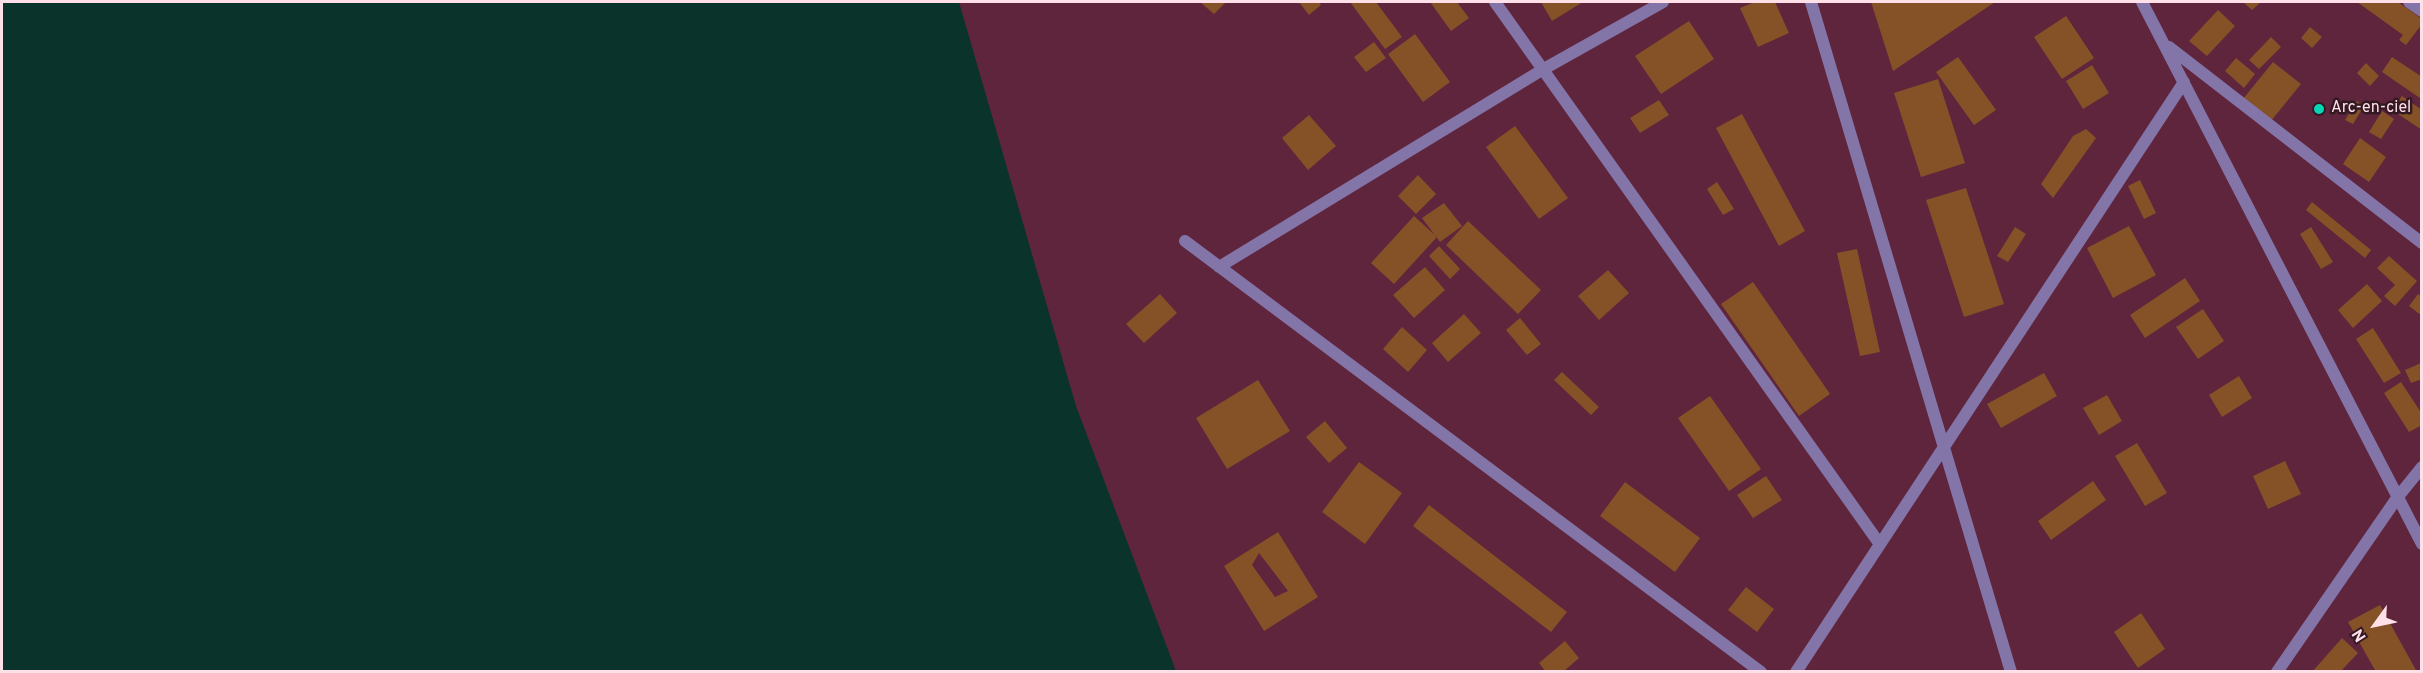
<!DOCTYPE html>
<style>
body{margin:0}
#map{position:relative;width:2423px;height:673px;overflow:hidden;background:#5f253d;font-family:Overpass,sans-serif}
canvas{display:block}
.frame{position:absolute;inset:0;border:3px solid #ffe0e9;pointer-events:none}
.north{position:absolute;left:2345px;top:595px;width:60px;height:60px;-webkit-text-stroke:4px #341923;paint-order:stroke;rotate:237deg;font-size:16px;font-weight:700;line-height:24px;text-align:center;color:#ffe0e9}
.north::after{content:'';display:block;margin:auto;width:21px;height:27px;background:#ffe0e9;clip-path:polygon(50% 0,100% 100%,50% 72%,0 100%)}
</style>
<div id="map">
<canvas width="2423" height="673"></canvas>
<div class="frame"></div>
<div class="north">N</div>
</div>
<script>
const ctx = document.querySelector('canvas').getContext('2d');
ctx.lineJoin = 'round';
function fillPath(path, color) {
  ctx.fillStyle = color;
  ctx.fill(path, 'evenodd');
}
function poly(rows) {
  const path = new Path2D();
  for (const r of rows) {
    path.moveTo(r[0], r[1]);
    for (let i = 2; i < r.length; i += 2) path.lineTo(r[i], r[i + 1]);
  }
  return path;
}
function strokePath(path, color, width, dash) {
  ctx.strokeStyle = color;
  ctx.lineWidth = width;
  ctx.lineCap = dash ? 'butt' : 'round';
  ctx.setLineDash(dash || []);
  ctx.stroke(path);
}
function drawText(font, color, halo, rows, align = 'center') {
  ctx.font = font + ' Overpass,sans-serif';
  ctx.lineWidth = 5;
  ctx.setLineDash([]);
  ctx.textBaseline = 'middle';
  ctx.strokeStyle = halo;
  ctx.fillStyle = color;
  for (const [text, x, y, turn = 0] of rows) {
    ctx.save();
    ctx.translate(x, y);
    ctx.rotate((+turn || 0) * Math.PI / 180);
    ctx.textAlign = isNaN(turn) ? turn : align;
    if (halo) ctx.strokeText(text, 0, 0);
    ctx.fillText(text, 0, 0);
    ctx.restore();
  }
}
fillPath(poly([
 [2,2,959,2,1076,406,1176,671,2,671]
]), '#09332b');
fillPath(poly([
 [1200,2,1226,2,1214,14],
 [1299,2,1319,2,1321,5,1309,15],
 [1350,2,1376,2,1402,37,1385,49],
 [1430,2,1457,2,1469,18,1451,31],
 [1541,2,1583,2,1552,21],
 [1755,2,1775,2,1789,33,1758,47,1740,8],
 [1871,2,1995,2,1893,71],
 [2243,2,2261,2,2252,10],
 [2357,2,2398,2,2422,19,2422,24,2406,45,2399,40,2403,35],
 [2218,10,2235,26,2207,56,2189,41],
 [2066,16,2094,58,2062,79,2034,37],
 [1689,21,1714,59,1661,94,1635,56],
 [2310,27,2322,37,2312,48,2301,38],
 [1415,34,1450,82,1423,102,1388,54],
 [2271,37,2281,47,2259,69,2249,60],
 [1374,42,1386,58,1366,72,1354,57],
 [1958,57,1996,110,1974,125,1936,72],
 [2392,57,2422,77,2420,98,2382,72],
 [2236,58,2255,74,2244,88,2225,71],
 [2273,62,2301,84,2271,121,2243,99],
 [2366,63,2379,76,2370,86,2357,73],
 [2092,65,2109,93,2083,109,2066,81],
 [1938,79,1965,163,1921,177,1894,93],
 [2402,96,2422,110,2422,130,2392,110],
 [1659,100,1669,115,1640,133,1630,118],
 [2357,101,2364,106,2353,124,2345,120],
 [2382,111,2394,119,2381,139,2369,132],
 [1742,114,1805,231,1779,246,1716,128],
 [1309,115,1336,146,1308,170,1282,138],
 [1515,126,1568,198,1539,219,1486,147],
 [2086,129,2096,138,2053,198,2041,184,2073,136],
 [2360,138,2386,157,2369,182,2343,164],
 [1418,175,1436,194,1416,214,1398,196],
 [2140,180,2156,213,2144,219,2128,186],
 [1717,182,1734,209,1723,215,1707,189],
 [1966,188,2004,304,1964,317,1926,200],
 [2312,202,2371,250,2365,258,2306,210],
 [1444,203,1462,226,1440,242,1422,218],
 [1414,216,1437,237,1394,284,1371,263],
 [1468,221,1541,290,1518,314,1446,245],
 [2129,226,2156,275,2113,298,2087,248],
 [2015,227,2026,234,2008,262,1997,256],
 [2311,227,2333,262,2321,269,2300,234],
 [1439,246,1460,269,1450,279,1429,256],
 [1857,249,1880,352,1860,356,1837,253],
 [2389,256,2417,281,2395,306,2384,296,2395,285,2377,268],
 [1425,267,1445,290,1414,318,1393,295],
 [1608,270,1629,293,1599,320,1578,296],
 [2185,278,2200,301,2145,338,2130,315],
 [1753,282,1830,394,1799,416,1721,304],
 [2367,284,2382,301,2353,328,2338,310],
 [1160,294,1177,313,1144,343,1126,324],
 [2418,294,2422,297,2422,316,2409,306],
 [2203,309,2224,341,2198,359,2176,327],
 [1464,314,1481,333,1448,362,1432,343],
 [1520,318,1541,344,1527,355,1506,330],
 [1402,327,1427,350,1408,372,1383,349],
 [2373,328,2401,373,2384,383,2356,339],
 [2421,363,2422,379,2411,383,2405,370],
 [1562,372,1599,407,1591,415,1554,380],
 [2044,373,2057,396,2001,428,1987,404],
 [2239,376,2252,398,2222,417,2209,395],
 [1258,380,1290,431,1227,469,1196,418],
 [2401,382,2422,414,2422,425,2409,432,2384,393],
 [2107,395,2122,421,2099,435,2083,408],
 [1710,396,1761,469,1729,491,1678,418],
 [1325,421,1347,448,1329,463,1306,437],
 [2137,443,2167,493,2145,506,2115,456],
 [2285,461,2301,494,2268,509,2253,476],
 [1359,462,1402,493,1365,544,1322,512],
 [1766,476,1782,500,1753,518,1737,495],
 [2093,481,2106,500,2051,540,2038,521],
 [1625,482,1700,538,1675,572,1600,516],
 [1429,505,1567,612,1551,632,1413,526],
 [1278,532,1318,597,1264,631,1224,566],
 [1259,553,1279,579,1288,591,1275,597,1252,565],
 [1746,587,1774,609,1757,632,1728,610],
 [2380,605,2417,672,2376,672,2348,622],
 [2141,613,2165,649,2138,668,2114,632],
 [2342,638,2358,653,2340,672,2312,672],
 [1565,641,1579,658,1563,672,1546,672,1539,663]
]), '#855127');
strokePath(poly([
 [1495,2,1879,543],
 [1811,2,2011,672],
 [2142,2,2422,544],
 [2409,2,2422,11],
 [2169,47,2422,243],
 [1185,241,1761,672],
 [1219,267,1542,70,1663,2],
 [1796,672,2184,82],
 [2277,672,2397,498,2422,467]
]), '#8475a9', 12);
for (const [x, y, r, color] of [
 [2319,109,6,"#06d5b6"]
]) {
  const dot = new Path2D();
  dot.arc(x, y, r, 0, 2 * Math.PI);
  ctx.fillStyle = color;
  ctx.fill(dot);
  strokePath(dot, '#341923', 2);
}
drawText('16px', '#ffe0e9', '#341923', [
 ["Arc-en-ciel",2331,109]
], 'left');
</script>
